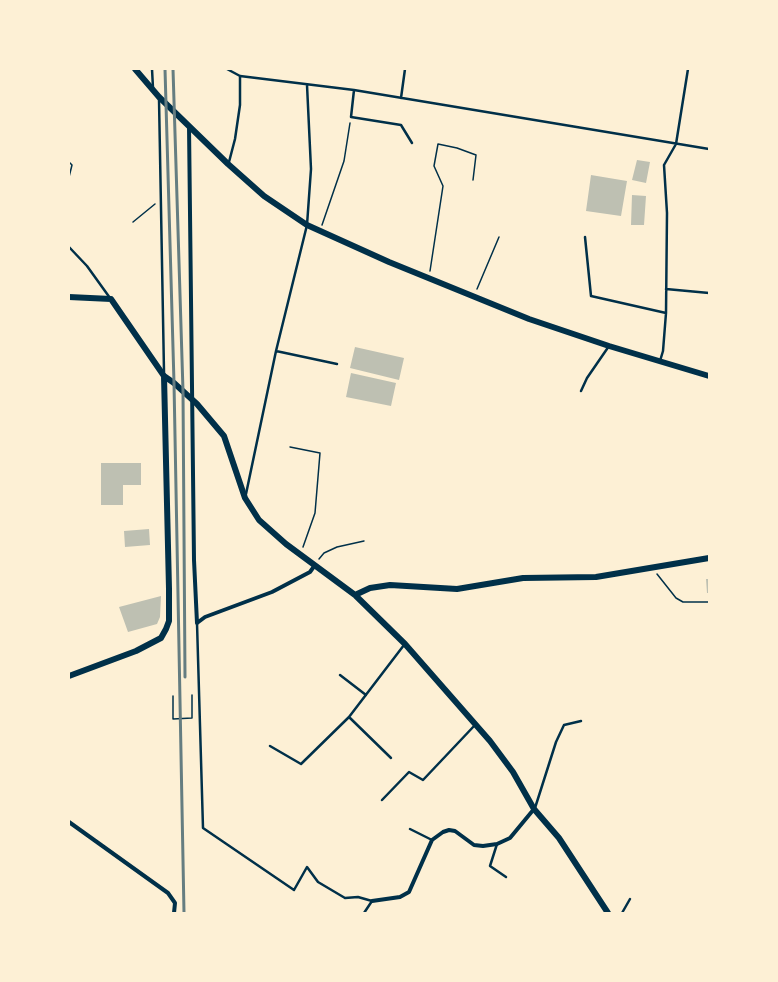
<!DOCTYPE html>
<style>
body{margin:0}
#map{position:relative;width:778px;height:982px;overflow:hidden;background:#fdf0d5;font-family:"Nunito Sans",sans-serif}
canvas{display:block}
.frame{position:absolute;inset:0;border:70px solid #fdf0d5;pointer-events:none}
</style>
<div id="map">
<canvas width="778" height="982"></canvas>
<div class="frame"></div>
</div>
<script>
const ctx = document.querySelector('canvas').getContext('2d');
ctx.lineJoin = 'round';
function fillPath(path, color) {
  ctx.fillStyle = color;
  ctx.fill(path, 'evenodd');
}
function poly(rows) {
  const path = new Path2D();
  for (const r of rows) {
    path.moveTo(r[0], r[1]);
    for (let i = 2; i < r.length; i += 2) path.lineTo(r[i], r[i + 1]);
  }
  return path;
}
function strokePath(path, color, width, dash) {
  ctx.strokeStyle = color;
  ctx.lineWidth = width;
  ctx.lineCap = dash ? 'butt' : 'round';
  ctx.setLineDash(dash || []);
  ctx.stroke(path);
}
fillPath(poly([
 [637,160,650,162,646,183,632,180],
 [591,175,627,181,621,216,586,211],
 [632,195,646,196,644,225,631,225],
 [355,347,404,358,399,380,350,368],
 [351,373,396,383,391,406,346,397],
 [101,463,141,463,141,485,123,485,123,505,101,505],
 [149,529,150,545,125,547,124,531],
 [706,579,709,579,709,593,707,593],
 [161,596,160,617,157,624,128,632,119,607]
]), '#bec0b2');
strokePath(poly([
 [69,162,72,165,69,177],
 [133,222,155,204],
 [322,225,344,161,350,123],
 [430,271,443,186,434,166,438,144,457,148,476,155,473,180],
 [477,289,499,237],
 [290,447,320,453,315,513,303,547],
 [319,559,324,553,337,547,364,541],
 [657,574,676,598,683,602,709,602],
 [173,696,173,719,192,718,192,695]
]), '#003049', 1.5);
strokePath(poly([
 [152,69,153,88],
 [227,69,240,76,354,90,709,149],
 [354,90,351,117,401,125,412,143],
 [401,98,405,69],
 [159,99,164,372],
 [229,162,235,139,240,105,240,76],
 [585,237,591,296,666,313],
 [69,247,87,266,110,298],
 [666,289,709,293],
 [276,351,337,364],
 [660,361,663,351,666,313,667,213,664,165,676,144,688,69],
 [581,391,587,378,609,346],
 [246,494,276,351,307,225,311,169,307,85],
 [197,623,203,828,294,890,307,867,318,882,345,898,358,897,372,901,364,913],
 [340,675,366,695],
 [349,717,391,758],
 [270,746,301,764,349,717,404,645],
 [382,800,409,772,423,780,475,725],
 [535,808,556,742,564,725,581,721],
 [410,829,432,840],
 [497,844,490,866,506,877],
 [622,913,630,899]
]), '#003049', 2.5);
strokePath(poly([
 [189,126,194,560,197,623],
 [197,623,205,617,272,592,310,572,315,565],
 [69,822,168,893,175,903,174,913],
 [372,901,400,897,409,892,432,840,443,832,449,830,455,831,474,845,483,846,497,844,510,838,534,809]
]), '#003049', 4);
strokePath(poly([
 [135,69,159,97,228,164,264,196,307,225,389,262,529,319,609,346,709,376],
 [69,297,111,299,164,376,174,383,197,404,224,436,245,498,259,520,286,544,355,595,405,644,490,741,513,772,534,809,559,838,608,913],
 [355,595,370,588,390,585,457,589,523,578,596,577,709,558],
 [69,676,136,651,161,638,166,629,169,621,169,589,164,376]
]), '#003049', 6);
strokePath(poly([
 [165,69,174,383,184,913],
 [173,69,183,391,185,677]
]), '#657d81', 3);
</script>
